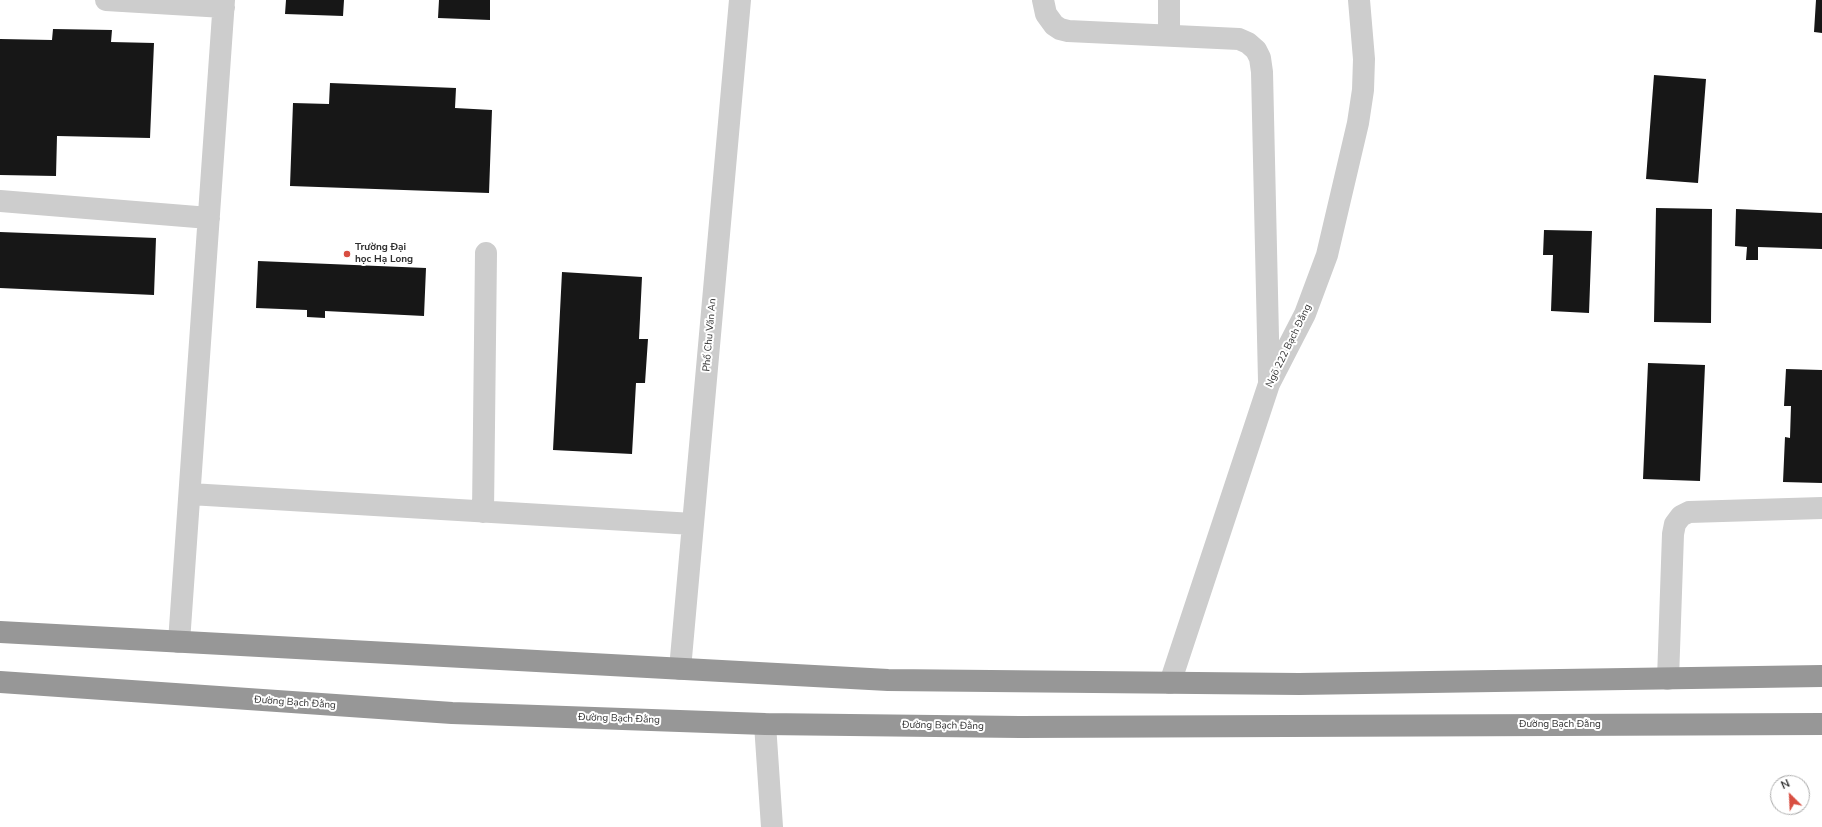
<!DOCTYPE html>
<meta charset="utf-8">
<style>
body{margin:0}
#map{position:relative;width:1822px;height:827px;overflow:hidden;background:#fff;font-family:"Nunito Sans",sans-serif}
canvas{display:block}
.north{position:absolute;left:1770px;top:775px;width:40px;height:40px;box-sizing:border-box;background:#fff;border:1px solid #acacac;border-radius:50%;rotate:336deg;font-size:11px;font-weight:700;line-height:16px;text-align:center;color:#303030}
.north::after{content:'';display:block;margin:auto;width:14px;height:18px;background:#d84e41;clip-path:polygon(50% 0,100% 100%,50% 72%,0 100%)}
</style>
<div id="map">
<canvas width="1822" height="827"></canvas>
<div class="north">N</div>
</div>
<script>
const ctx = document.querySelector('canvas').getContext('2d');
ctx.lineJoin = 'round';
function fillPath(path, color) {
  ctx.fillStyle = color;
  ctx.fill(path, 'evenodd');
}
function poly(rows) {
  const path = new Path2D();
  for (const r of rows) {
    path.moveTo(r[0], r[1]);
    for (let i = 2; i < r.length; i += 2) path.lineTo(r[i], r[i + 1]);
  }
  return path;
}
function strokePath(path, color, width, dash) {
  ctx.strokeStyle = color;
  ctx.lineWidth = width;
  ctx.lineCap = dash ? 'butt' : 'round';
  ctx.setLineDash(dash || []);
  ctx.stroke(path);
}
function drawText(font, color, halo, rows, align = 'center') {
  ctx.font = font + ' "Nunito Sans",sans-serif';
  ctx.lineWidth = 4;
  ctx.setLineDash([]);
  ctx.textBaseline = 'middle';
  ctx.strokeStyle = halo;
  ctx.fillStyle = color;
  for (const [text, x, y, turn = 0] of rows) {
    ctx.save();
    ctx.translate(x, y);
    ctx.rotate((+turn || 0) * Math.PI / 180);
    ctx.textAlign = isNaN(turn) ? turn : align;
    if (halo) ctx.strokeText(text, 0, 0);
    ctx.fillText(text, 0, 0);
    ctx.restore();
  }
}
fillPath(poly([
 [286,0,344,0,343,16,285,14],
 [439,0,490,0,490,20,438,18],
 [1816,0,1822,0,1822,33,1814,32],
 [53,29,112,30,111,42,154,43,150,138,57,136,56,176,0,175,0,39,52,40],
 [1654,75,1706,79,1698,183,1646,179],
 [330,83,456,88,455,108,492,110,489,193,290,186,293,103,329,104],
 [1656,208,1712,209,1711,323,1654,322],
 [1736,209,1822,213,1822,249,1758,247,1758,260,1746,260,1747,247,1735,246],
 [1544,230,1592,231,1589,313,1551,311,1553,255,1543,255],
 [0,232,156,238,154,295,0,288],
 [258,261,426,268,424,316,325,311,325,318,307,317,307,310,256,308],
 [562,272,642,277,639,339,648,339,645,383,636,383,632,454,553,450],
 [1648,363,1705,365,1700,481,1643,479],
 [1786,369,1822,370,1822,483,1783,482,1785,437,1790,438,1791,406,1784,406]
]), '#171717');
strokePath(poly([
 [106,0,224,7],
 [1043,0,1046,14,1054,25,1060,29,1068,31,1239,39,1248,43,1256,50,1260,58,1262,72,1269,381],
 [1169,35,1169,0],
 [0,201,209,218],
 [190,494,693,524],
 [483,512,486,253],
 [179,642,224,0],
 [680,669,740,0],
 [1668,679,1673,534,1675,524,1681,516,1689,512,1822,508],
 [1170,683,1269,384,1305,314,1327,255,1358,123,1363,90,1364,59,1359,0],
 [765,724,772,827]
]), '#cdcdcd', 22);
strokePath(poly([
 [0,632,888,680,1299,684,1822,676],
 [0,682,452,713,765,724,1020,727,1822,724]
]), '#979797', 22);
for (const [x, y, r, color] of [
 [347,254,4,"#d84e41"]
]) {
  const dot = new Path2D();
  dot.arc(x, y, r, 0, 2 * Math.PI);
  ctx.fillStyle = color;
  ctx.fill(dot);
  strokePath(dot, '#fff', 1.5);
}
drawText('bold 10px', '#303030', '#fff', [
 ["Trường Đại",355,248],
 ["học Hạ Long",355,260]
], 'left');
drawText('10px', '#303030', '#fff', [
 ["Phố Chu Văn An",710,335,-85],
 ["Ngõ 222 Bạch Đằng",1289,346,-64],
 ["Đường Bạch Đằng",295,703,4],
 ["Đường Bạch Đằng",619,719,2],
 ["Đường Bạch Đằng",1560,725],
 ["Đường Bạch Đằng",943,726,1]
]);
</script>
